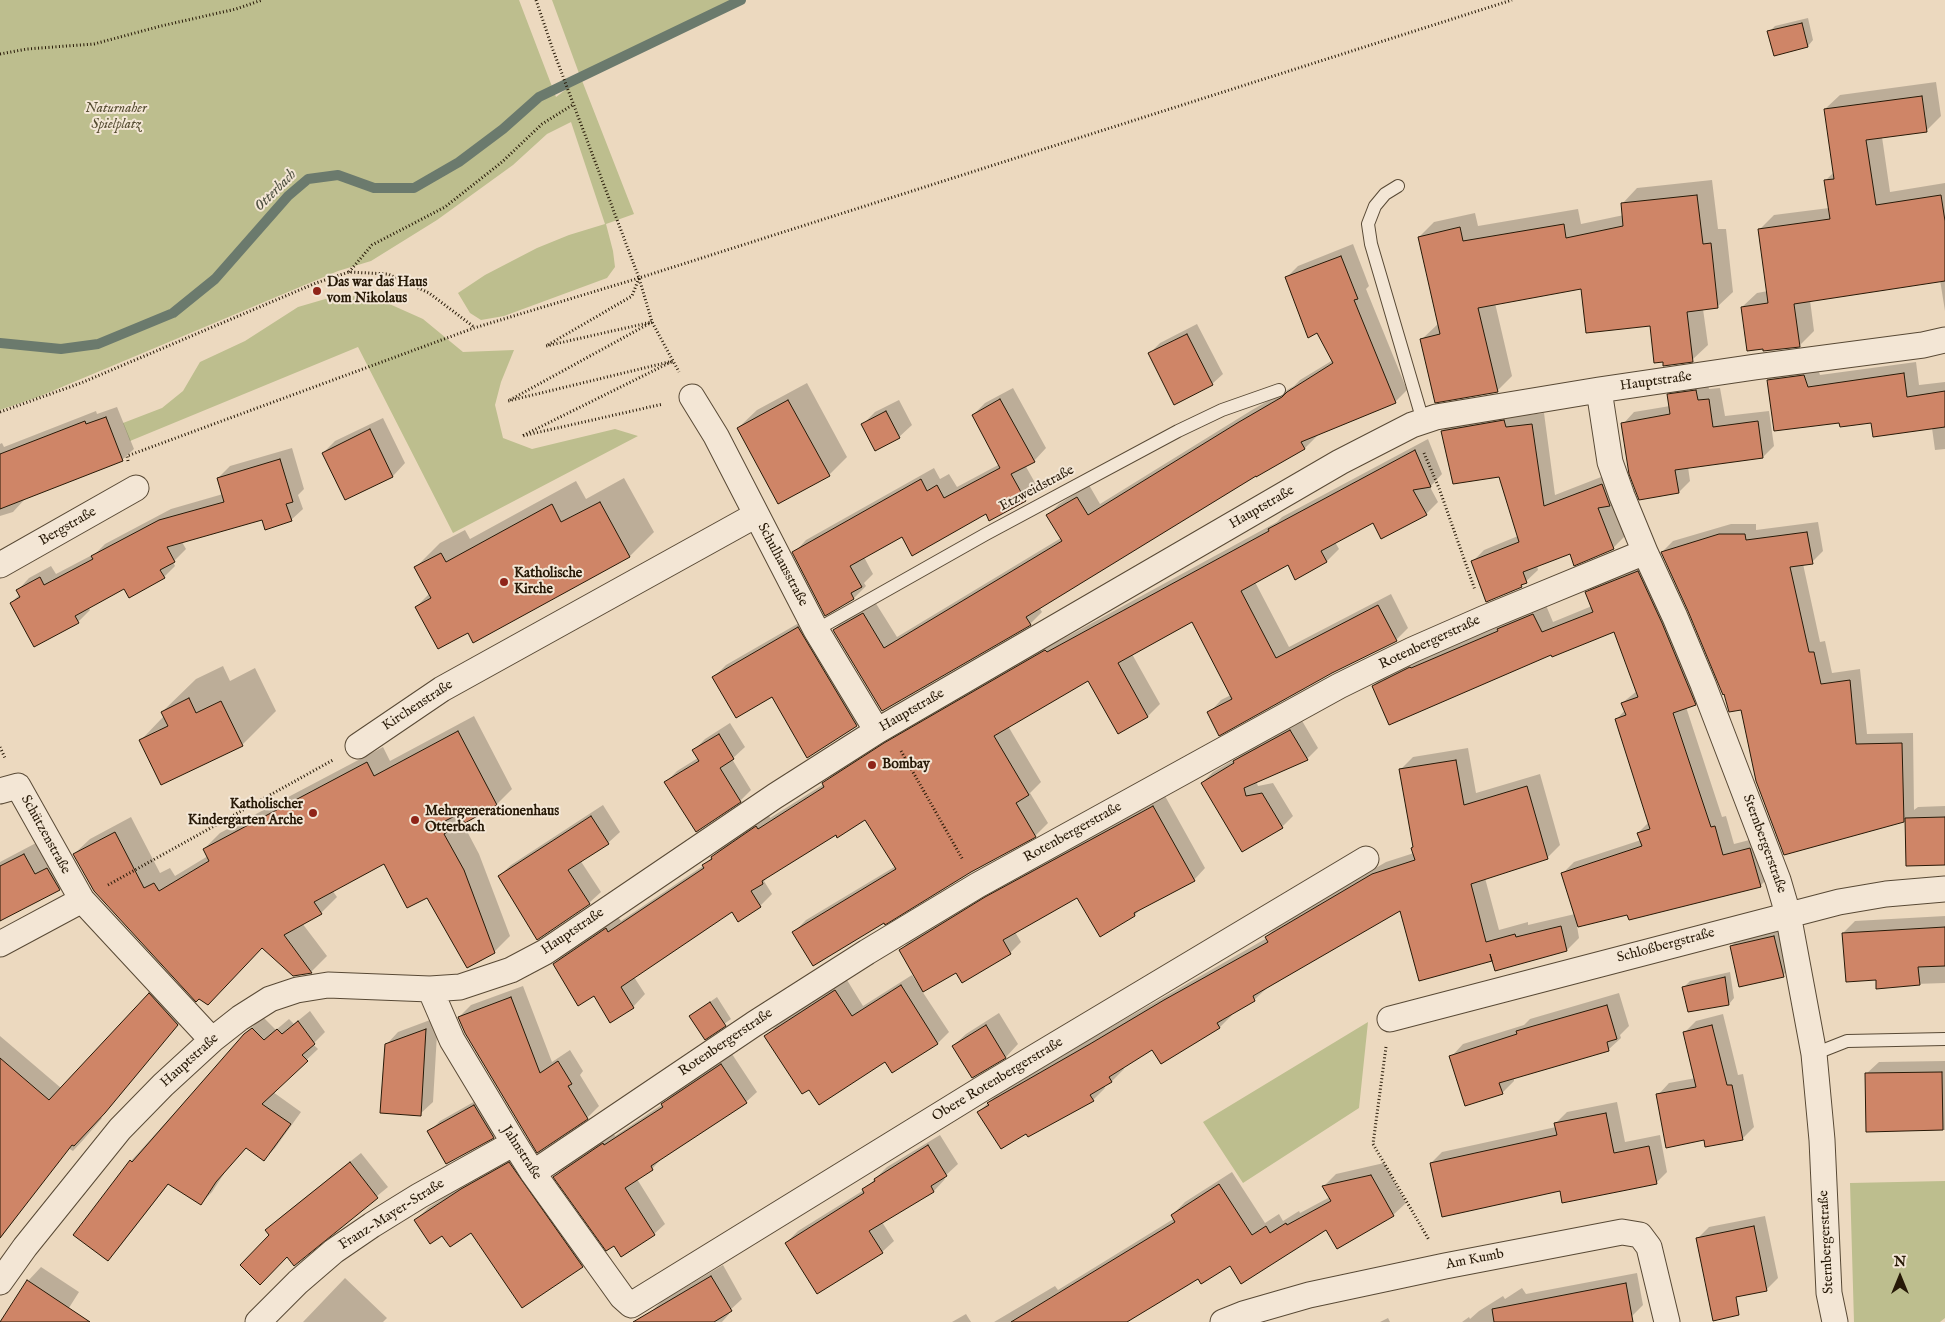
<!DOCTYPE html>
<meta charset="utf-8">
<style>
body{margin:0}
#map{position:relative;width:1945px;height:1322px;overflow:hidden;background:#ecd9bf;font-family:"IM FELL English",serif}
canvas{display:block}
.north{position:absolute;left:1875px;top:1252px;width:50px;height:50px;-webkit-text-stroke:4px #f3e6d5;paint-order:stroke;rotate:0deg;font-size:14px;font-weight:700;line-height:20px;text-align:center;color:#271907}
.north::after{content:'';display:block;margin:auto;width:18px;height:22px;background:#271907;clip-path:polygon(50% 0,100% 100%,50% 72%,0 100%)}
</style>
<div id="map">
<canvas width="1945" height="1322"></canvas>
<div class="north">N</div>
</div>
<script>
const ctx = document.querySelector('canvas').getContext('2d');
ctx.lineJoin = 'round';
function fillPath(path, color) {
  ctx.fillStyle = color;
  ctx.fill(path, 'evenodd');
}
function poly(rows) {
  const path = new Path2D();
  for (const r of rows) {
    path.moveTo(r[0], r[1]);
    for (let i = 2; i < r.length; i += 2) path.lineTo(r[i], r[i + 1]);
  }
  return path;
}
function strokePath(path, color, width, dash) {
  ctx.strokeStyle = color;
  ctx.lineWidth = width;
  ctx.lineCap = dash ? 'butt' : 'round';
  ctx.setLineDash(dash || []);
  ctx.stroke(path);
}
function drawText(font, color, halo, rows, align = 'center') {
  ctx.font = font + ' "IM FELL English",serif';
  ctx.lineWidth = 4;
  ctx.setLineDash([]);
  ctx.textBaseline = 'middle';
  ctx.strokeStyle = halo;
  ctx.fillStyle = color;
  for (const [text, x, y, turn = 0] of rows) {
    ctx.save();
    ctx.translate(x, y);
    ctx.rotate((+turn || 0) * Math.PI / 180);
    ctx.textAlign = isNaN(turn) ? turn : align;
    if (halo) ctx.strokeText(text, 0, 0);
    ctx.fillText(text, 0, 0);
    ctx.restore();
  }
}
fillPath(poly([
 [0,0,519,0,556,97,581,78,634,214,606,224,613,251,615,267,607,278,504,316,481,320,470,313,458,293,485,275,537,248,569,235,605,224,571,122,547,134,513,165,437,220,371,261,338,271,38,397,0,410],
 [552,0,734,0,580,76],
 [339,295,376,298,423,319,463,352,514,350,501,382,495,405,503,438,532,449,615,429,638,436,453,533,358,347,130,441,123,423,162,408,183,391,200,362,245,341,298,307],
 [1368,1022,1359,1108,1243,1183,1203,1122],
 [1945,1181,1945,1318,1940,1322,1854,1322,1850,1183]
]), '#bdbe8e');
fillPath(poly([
 [1808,18,1813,40,1808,46,1769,32,1775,26],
 [1936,82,1941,116,1927,130,1882,137,1890,192,1945,183,1945,311,1940,280,1810,300,1814,331,1800,345,1764,350,1742,307,1757,293,1768,291,1760,229,1774,215,1829,208,1825,181,1834,172,1825,109,1840,95],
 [1712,180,1718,229,1726,229,1733,292,1717,307,1703,309,1708,345,1692,360,1664,360,1652,324,1582,288,1495,303,1512,376,1497,391,1422,339,1438,324,1419,237,1434,222,1475,213,1478,226,1578,209,1581,224,1624,215,1622,204,1637,188],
 [1353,244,1369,286,1366,289,1407,390,1395,402,1316,435,1317,436,1305,448,1257,475,1039,607,1042,612,1030,624,882,710,834,630,846,618,875,602,897,637,1061,538,1047,516,1059,504,1089,485,1100,504,1252,410,1294,386,1300,380,1333,360,1286,278,1298,266],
 [1197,324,1223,374,1212,384,1150,353,1160,343],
 [1916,362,1919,385,1945,382,1945,449,1935,450,1932,428,1872,421,1840,421,1768,380,1780,368,1816,364,1820,375],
 [1707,379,1709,389,1720,388,1725,416,1769,411,1774,446,1763,457,1688,467,1690,481,1679,492,1623,424,1634,412,1670,406,1669,395,1680,383],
 [807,383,847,457,829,475,738,428,757,410],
 [1013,388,1046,448,1034,461,1025,465,1038,488,1025,500,903,536,864,557,873,574,864,583,866,586,854,598,825,614,794,553,806,540,934,468,940,479,949,474,957,487,1000,464,973,415,985,403],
 [899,400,912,425,899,437,863,424,875,412],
 [117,407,134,449,122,460,24,499,24,500,13,512,0,516,0,444,2,443,4,447,96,411,97,414],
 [1544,413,1555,495,1614,472,1612,502,1625,536,1613,548,1571,553,1537,565,1538,570,1521,586,1472,562,1484,550,1518,536,1500,476,1442,431,1454,419,1518,416],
 [383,418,405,463,393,476,345,499,323,453,335,441],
 [1428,439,1442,474,1430,487,1438,502,1426,514,1374,521,1335,542,1339,549,1327,561,1296,578,1288,564,1255,582,1289,647,1391,594,1408,628,1396,640,1209,713,1221,700,1231,695,1192,620,1132,654,1160,704,1148,716,1118,732,1089,680,1008,726,1041,782,1030,793,1048,823,1035,836,970,871,794,932,806,920,896,866,866,818,836,833,771,874,764,881,772,894,760,906,732,910,634,977,645,994,633,1007,594,995,554,964,566,952,618,917,621,921,703,866,724,845,769,815,770,818,824,784,836,771,898,731,1058,638,1059,641,1277,522,1282,517],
 [292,448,304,489,298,495,303,509,291,520,263,519,182,542,186,549,173,562,175,566,164,577,124,587,88,607,90,610,78,622,34,645,11,603,20,594,18,590,29,578,51,566,56,574,96,553,105,544,171,509,223,494,218,478,230,466],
 [624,478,654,532,630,556,469,631,416,607,430,593,416,567,440,543,465,530,470,539,576,481,586,499],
 [1818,522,1823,551,1812,562,1803,564,1820,642,1825,641,1832,673,1860,669,1867,734,1913,733,1914,810,1918,807,1945,806,1945,864,1907,865,1906,818,1903,821,1742,708,1725,693,1662,552,1673,541,1731,524,1756,524,1756,530],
 [1649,560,1706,693,1695,704,1686,707,1722,817,1726,816,1734,844,1761,837,1771,875,1760,886,1628,913,1577,926,1579,938,1567,950,1491,960,1401,909,1267,988,1254,1000,1231,1013,1232,1015,1220,1027,1161,1062,1153,1048,1123,1067,1124,1069,1112,1081,1104,1086,1105,1088,1093,1100,1027,1132,979,1112,1001,1090,1267,938,1266,937,1279,924,1386,862,1414,853,1400,770,1413,757,1468,748,1476,793,1540,774,1560,845,1547,858,1485,878,1499,930,1528,922,1528,925,1575,914,1563,873,1574,862,1641,840,1638,833,1649,822,1616,720,1625,710,1622,703,1637,691,1615,630,1552,653,1373,686,1384,675,1545,603,1553,622,1592,606,1586,593,1598,581],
 [811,616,869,713,857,725,714,677,726,665],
 [223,666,230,681,255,668,276,711,242,745,141,740,164,716,162,712,196,679],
 [474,716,512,789,497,804,460,818,479,854,510,936,494,952,385,862,332,890,337,897,321,913,302,923,327,956,311,972,294,975,263,947,74,854,90,839,131,817,160,873,170,868,175,876,208,856,204,849,220,833,383,747,390,761],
 [1301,719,1318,748,1307,759,1256,781,1258,786,1273,783,1293,816,1282,827,1202,783,1213,772,1239,757,1245,750],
 [730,723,745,747,732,759,751,790,740,801,666,782,677,771,698,758,694,750,705,739],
 [1165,796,1205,868,1194,880,1141,908,1135,915,1101,935,1077,896,1015,932,1021,942,1010,953,956,971,922,991,949,1032,938,1043,892,1072,885,1061,810,1088,766,1036,777,1025,847,980,863,1006,912,975,918,984,920,983,901,950,912,938,998,887],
 [603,805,620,832,608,843,580,860,601,892,589,903,499,876,511,865],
 [36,843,47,864,59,857,71,878,59,889,0,920,0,862],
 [1945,916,1945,983,1915,984,1877,979,1843,933,1855,921],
 [1786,924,1795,963,1783,975,1731,946,1743,934],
 [1730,972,1734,998,1729,1004,1684,987,1690,981],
 [162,982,189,1012,100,1117,102,1118,84,1139,73,1151,68,1148,0,1239,0,1036,61,1088],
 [523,986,552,1062,570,1050,583,1071,580,1075,599,1106,587,1118,459,1017,471,1005],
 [1619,993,1629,1026,1620,1035,1621,1038,1608,1050,1514,1078,1514,1081,1502,1093,1451,1057,1463,1044,1524,1025,1530,1019],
 [717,997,731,1019,705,1038,690,1016],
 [310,1011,325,1032,313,1044,318,1049,273,1092,301,1112,275,1148,264,1159,247,1147,227,1169,212,1192,201,1203,169,1183,118,1249,108,1260,75,1235,131,1161,256,1023,263,1017,276,1030,289,1019,294,1024],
 [999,1013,1018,1044,1006,1057,972,1077,953,1046,966,1034],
 [1723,1014,1738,1075,1743,1074,1754,1127,1742,1139,1705,1139,1658,1095,1669,1083,1696,1078,1685,1032,1696,1021],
 [438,1017,433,1102,420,1114,386,1045,398,1032],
 [732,1054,757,1092,746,1102,662,1158,652,1169,637,1179,665,1224,654,1234,621,1255,614,1244,555,1177,565,1166,614,1134,615,1136,663,1104,673,1094],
 [1945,1061,1945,1130,1867,1131,1866,1074,1879,1062],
 [486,1095,504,1126,493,1137,447,1163,429,1132,440,1121],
 [1617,1102,1625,1142,1660,1135,1667,1172,1656,1183,1560,1190,1431,1163,1442,1152,1556,1127,1556,1123,1567,1112],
 [940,1135,958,1164,944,1177,945,1179,934,1191,882,1222,894,1241,882,1252,786,1243,798,1231,864,1190,887,1167],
 [522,1151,594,1254,582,1266,471,1232,443,1234,416,1220,428,1208,474,1177],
 [361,1153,388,1187,294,1264,271,1234,271,1227,282,1216],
 [1384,1163,1406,1203,1393,1215,1327,1228,1230,1264,1110,1322,994,1322,1055,1286,1058,1290,1175,1218,1172,1215,1185,1202,1232,1172,1265,1223,1279,1214,1283,1221,1299,1211,1300,1213,1330,1197,1324,1186,1336,1174],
 [1765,1216,1778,1278,1766,1290,1697,1239,1709,1227],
 [723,1265,742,1299,728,1312,729,1314,722,1322,656,1322,650,1313,662,1301],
 [41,1267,79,1292,60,1322,1,1322,28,1281],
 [1637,1273,1643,1305,1632,1316,1615,1322,1462,1322,1469,1317,1470,1319,1479,1311,1503,1296,1505,1299,1522,1288,1526,1294],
 [345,1278,387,1318,383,1322,303,1322],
 [966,1314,971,1322,952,1322],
 [1388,1318,1390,1322,1380,1322]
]), '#0003');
strokePath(poly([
 [0,343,61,349,98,344,173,313,215,279,288,196,308,179,338,175,374,188,414,188,459,162,503,129,539,97,741,0]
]), '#6b7a6d', 10);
const building = poly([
 [1802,23,1808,47,1774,56,1767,31,1802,23],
 [1922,96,1927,132,1866,140,1876,205,1941,195,1945,221,1945,281,1794,304,1800,347,1763,351,1763,349,1747,351,1741,307,1768,303,1758,229,1830,219,1824,180,1834,179,1824,109,1922,96],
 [1697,195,1703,244,1711,243,1718,308,1687,312,1693,362,1663,366,1663,362,1654,363,1650,326,1586,333,1581,289,1478,308,1498,392,1435,403,1420,339,1440,334,1418,237,1460,227,1463,241,1564,224,1566,238,1623,226,1621,203,1697,195],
 [1341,256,1358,299,1354,300,1396,403,1301,442,1305,449,1256,477,1256,476,1026,617,1031,625,882,711,833,630,863,613,884,648,1062,541,1046,515,1077,497,1088,515,1239,422,1282,397,1287,392,1333,363,1317,333,1308,338,1285,277,1341,256],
 [1187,334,1213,385,1174,405,1148,353,1187,334],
 [1904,373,1907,397,1945,391,1945,427,1873,437,1871,423,1840,427,1839,423,1774,431,1767,380,1804,375,1808,387,1904,373],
 [1696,390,1698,400,1709,399,1713,427,1758,421,1763,458,1675,470,1679,493,1639,500,1629,474,1621,423,1670,414,1667,394,1696,390],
 [1000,399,1035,462,1011,474,1026,501,989,521,986,514,912,556,902,537,850,566,862,587,851,593,854,599,825,616,792,552,921,479,927,491,937,485,944,498,1000,468,972,415,1000,399],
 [788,400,830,476,778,504,737,428,788,400],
 [886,411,900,438,875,451,861,424,886,411],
 [106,417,123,461,0,509,0,454,85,421,86,424,106,417],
 [1504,420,1506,427,1532,424,1544,506,1602,484,1610,506,1598,508,1614,549,1574,566,1570,554,1523,572,1527,583,1521,585,1522,587,1486,602,1471,561,1519,542,1499,477,1453,484,1441,431,1504,420],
 [370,429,393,477,345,500,322,453,370,429],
 [1415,450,1431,487,1413,490,1427,515,1381,539,1373,523,1321,551,1327,562,1295,580,1288,565,1241,591,1276,658,1378,605,1397,641,1332,673,1219,736,1207,712,1232,699,1192,622,1118,663,1148,717,1118,734,1088,681,994,736,1029,795,1016,803,1036,837,971,872,885,925,884,923,813,966,792,932,896,869,865,820,837,838,836,835,762,881,763,884,751,891,761,907,738,922,732,912,621,987,634,1008,610,1023,594,996,578,1006,553,964,606,928,608,932,704,868,702,865,712,859,711,857,756,826,758,829,824,787,822,783,884,743,1045,650,1047,652,1269,531,1268,529,1415,450],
 [280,459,293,502,286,504,292,521,265,530,262,520,167,547,175,562,160,570,165,578,129,598,124,589,75,616,79,623,34,647,10,603,20,597,16,590,40,577,44,585,93,559,91,556,159,520,224,502,217,478,280,459],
 [600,502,630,557,473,643,468,633,438,649,415,607,431,598,414,567,441,553,446,562,552,504,561,522,600,502],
 [1807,532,1813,564,1790,567,1809,652,1814,652,1821,684,1850,680,1856,744,1902,743,1904,822,1784,855,1756,781,1741,710,1729,712,1724,694,1723,695,1688,611,1661,552,1719,534,1745,534,1746,540,1807,532],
 [1638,571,1662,623,1696,705,1673,713,1711,827,1715,826,1723,855,1750,848,1761,887,1629,920,1627,915,1578,927,1561,873,1642,846,1637,833,1650,829,1615,719,1626,715,1621,703,1638,697,1614,632,1552,657,1551,655,1389,725,1372,686,1410,667,1411,668,1498,631,1497,629,1533,614,1542,632,1593,612,1585,592,1638,571],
 [798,627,857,726,807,758,772,697,736,718,712,677,798,627],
 [189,698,196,713,221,701,243,746,161,785,139,740,168,726,161,712,189,698],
 [1290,730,1308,760,1244,788,1246,796,1262,793,1283,828,1242,852,1201,783,1234,763,1233,761,1290,730],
 [458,731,497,805,465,823,459,814,445,821,449,831,444,834,464,870,495,953,467,968,427,898,407,908,384,864,314,902,322,914,284,935,312,973,293,976,262,948,208,1005,199,999,196,1002,94,891,73,854,115,832,144,888,154,883,159,891,209,861,203,849,367,762,374,776,458,731],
 [719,734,734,759,720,768,741,802,696,832,664,782,699,761,692,750,719,734],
 [1456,760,1464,805,1527,786,1548,859,1471,884,1486,942,1515,934,1516,937,1561,926,1567,951,1495,971,1490,954,1492,961,1419,981,1400,911,1253,996,1255,1001,1217,1023,1220,1028,1161,1064,1152,1050,1109,1077,1112,1082,1090,1095,1094,1101,1028,1137,1026,1134,1001,1149,977,1112,989,1105,987,1103,1090,1044,1164,1000,1268,942,1265,937,1372,874,1415,860,1411,848,1413,847,1399,769,1456,760],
 [1153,806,1195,881,1134,913,1135,916,1100,937,1077,898,1003,940,1011,954,962,983,956,973,923,992,899,950,985,897,1153,806],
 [591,816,609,844,568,870,590,904,537,940,498,876,591,816],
 [1945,817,1945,865,1906,866,1905,818,1945,817],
 [24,854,35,874,47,868,60,890,0,921,0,866,24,854],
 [1945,927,1945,966,1918,967,1920,985,1876,989,1876,980,1846,982,1842,933,1945,927],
 [1774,936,1784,977,1739,987,1730,946,1774,936],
 [1725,977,1729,1005,1688,1012,1682,987,1725,977],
 [901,985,938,1044,892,1073,885,1062,819,1105,809,1090,802,1094,764,1036,835,990,852,1016,901,985],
 [149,993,178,1025,105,1113,74,1146,72,1145,0,1238,0,1058,49,1100,149,993],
 [511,997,540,1073,558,1061,572,1084,568,1086,588,1119,537,1153,465,1033,458,1017,511,997],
 [710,1002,726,1026,705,1040,689,1016,710,1002],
 [1607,1005,1617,1039,1607,1042,1609,1051,1499,1083,1503,1094,1465,1106,1449,1056,1517,1034,1516,1031,1607,1005],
 [298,1021,315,1044,302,1055,308,1061,262,1104,291,1124,264,1161,246,1148,216,1182,201,1205,168,1184,108,1261,73,1235,130,1160,132,1162,244,1034,252,1028,264,1040,277,1029,282,1034,298,1021],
 [986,1025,1006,1058,972,1078,952,1046,986,1025],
 [1712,1025,1727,1085,1732,1085,1743,1140,1705,1147,1704,1140,1666,1148,1656,1094,1696,1087,1683,1032,1712,1025],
 [426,1029,421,1116,380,1113,385,1044,426,1029],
 [721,1064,747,1103,651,1166,653,1170,625,1188,655,1235,621,1257,614,1246,606,1251,553,1177,603,1143,604,1145,663,1107,661,1104,721,1064],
 [1942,1072,1943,1130,1866,1132,1865,1073,1942,1072],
 [474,1105,494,1138,446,1164,427,1131,474,1105],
 [1606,1113,1614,1153,1649,1146,1657,1184,1562,1203,1560,1191,1442,1217,1430,1163,1557,1135,1554,1123,1606,1113],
 [928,1145,947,1176,931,1186,934,1192,869,1231,883,1253,817,1294,785,1243,864,1193,862,1189,875,1181,874,1179,928,1145],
 [350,1162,378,1198,294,1266,287,1257,260,1285,240,1265,269,1235,265,1230,350,1162],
 [509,1162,583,1267,522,1308,471,1233,450,1247,442,1236,430,1244,414,1220,461,1189,509,1162],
 [1371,1175,1394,1216,1337,1249,1326,1230,1241,1284,1230,1266,1201,1284,1198,1279,1127,1322,1011,1322,1175,1222,1171,1215,1219,1184,1252,1235,1266,1226,1270,1233,1286,1223,1287,1225,1331,1201,1322,1186,1371,1175],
 [1754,1226,1767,1291,1736,1297,1739,1315,1713,1321,1696,1238,1754,1226],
 [711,1276,732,1311,714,1322,633,1322,711,1276],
 [27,1280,90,1322,0,1322,27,1280],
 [1626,1283,1633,1322,1494,1322,1492,1309,1626,1283]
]);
fillPath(building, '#cf8567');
strokePath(building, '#271907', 1);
const lane = poly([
 [1398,186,1385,194,1375,206,1368,224,1371,244,1423,421],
 [816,630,986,534,1178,431,1222,410,1279,390],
 [1814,1054,1847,1041,1945,1039]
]);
const street = poly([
 [1599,390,1610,462,1622,496,1645,552,1675,617,1703,684,1778,880,1788,914,1814,1054,1822,1140,1829,1293,1835,1322],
 [692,397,716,436,816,630,877,731],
 [0,565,136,488],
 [358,746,442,689,756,515],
 [0,791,18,786,82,900,212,1040],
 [0,944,82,900],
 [430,989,452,1040,514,1143,533,1173,622,1297,631,1305,985,1087,1366,859],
 [1390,1019,1839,902,1886,894,1945,889],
 [533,1173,754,1024,867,952,978,885,1339,686,1412,650,1485,618,1645,552],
 [0,1282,25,1247,120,1129,163,1085,212,1040,240,1018,270,999,297,990,328,985,430,989,460,987,511,970,545,952,775,796,877,731,1340,462,1412,425,1436,417,1599,390,1755,367,1923,345,1945,340],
 [258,1322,298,1282,334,1251,372,1225,419,1196,514,1143],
 [1223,1322,1243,1314,1309,1295,1445,1266,1622,1232,1640,1235,1649,1247,1667,1322]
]);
strokePath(lane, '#584935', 14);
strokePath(street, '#584935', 27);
strokePath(poly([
 [536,0,553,50,639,278,652,322,679,372],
 [0,54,27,49,94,44,161,26,236,9,262,0],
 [349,272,372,245,445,207,502,162,542,124,574,104],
 [639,278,632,296,546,346,652,322,508,401,673,361,522,436,663,404],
 [0,412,81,383,316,283,349,272,388,274,429,293,474,327],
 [1424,453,1439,488,1475,590],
 [128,461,127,456,474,328,639,278,1512,0],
 [0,747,5,758],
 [901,751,963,860],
 [108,885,333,760],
 [1386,1047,1373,1144,1429,1240]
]), '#271907', 3, [1, 2.5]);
strokePath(lane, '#f3e6d5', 12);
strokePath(street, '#f3e6d5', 25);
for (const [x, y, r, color] of [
 [317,291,5,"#8f2418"],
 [504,582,5,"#8f2418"],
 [872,765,5,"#8f2418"],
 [313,813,5,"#8f2418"],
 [415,820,5,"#8f2418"]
]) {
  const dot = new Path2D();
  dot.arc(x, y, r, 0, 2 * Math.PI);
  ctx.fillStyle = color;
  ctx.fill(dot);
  strokePath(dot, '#f3e6d5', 2);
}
drawText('italic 14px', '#544b30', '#f3e6d5', [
 ["Naturnaher",116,109],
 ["Spielplatz",116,125]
]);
drawText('bold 14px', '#271907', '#f3e6d5', [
 ["Das war das Haus",327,283],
 ["vom Nikolaus",327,299],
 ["Katholische",514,574],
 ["Kirche",514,590],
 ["Bombay",882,765],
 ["Katholischer",303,805,"right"],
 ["Kindergarten Arche",303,821,"right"],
 ["Mehrgenerationenhaus",425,812],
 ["Otterbach",425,828]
], 'left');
drawText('14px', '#271907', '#f3e6d5', [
 ["Hauptstraße",1656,382,-8],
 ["Etzweidstraße",1037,489,-28],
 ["Hauptstraße",1262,508,-30],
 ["Bergstraße",68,527,-30],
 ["Schulhausstraße",782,565,62],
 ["Rotenbergerstraße",1430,643,-25],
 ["Kirchenstraße",418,706,-33],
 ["Hauptstraße",912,711,-30],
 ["Rotenbergerstraße",1073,833,-29],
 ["Schützenstraße",45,835,61],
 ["Sternbergerstraße",1764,844,70],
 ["Hauptstraße",573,932,-34],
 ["Schloßbergstraße",1666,946,-15],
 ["Rotenbergerstraße",726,1043,-34],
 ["Hauptstraße",190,1061,-42],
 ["Obere Rotenbergerstraße",998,1080,-31],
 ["Jahnstraße",521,1153,57],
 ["Franz-Mayer-Straße",392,1215,-32],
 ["Sternbergerstraße",1827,1242,-93],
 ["Am Kumb",1475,1260,-11]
]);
drawText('italic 15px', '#4f5142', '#f3e6d5', [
 ["Otterbach",276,191,-45]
]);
</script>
